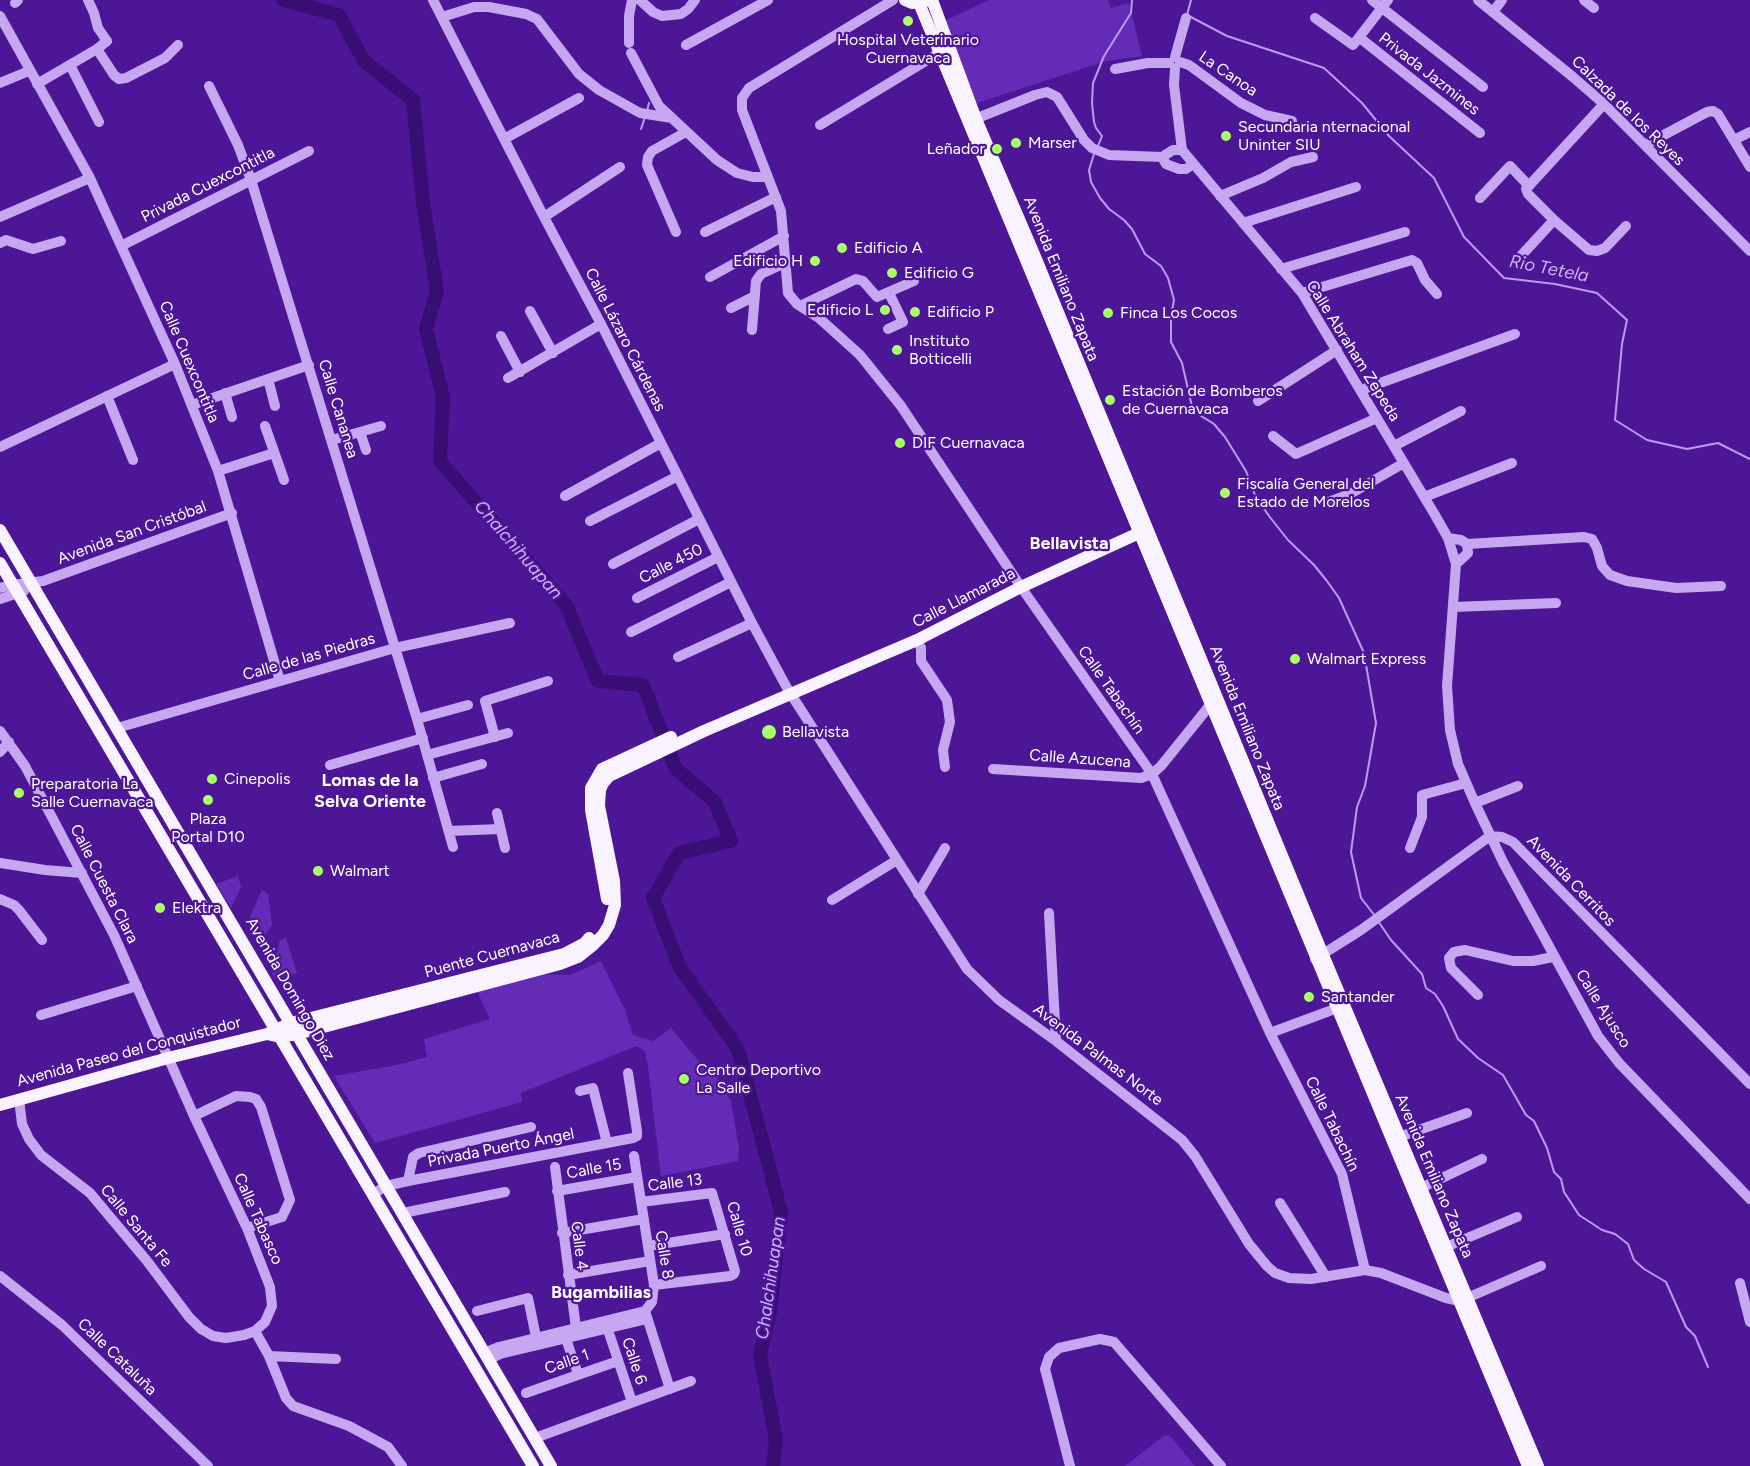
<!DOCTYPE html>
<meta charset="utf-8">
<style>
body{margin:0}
canvas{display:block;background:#4c1697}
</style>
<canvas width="1750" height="1466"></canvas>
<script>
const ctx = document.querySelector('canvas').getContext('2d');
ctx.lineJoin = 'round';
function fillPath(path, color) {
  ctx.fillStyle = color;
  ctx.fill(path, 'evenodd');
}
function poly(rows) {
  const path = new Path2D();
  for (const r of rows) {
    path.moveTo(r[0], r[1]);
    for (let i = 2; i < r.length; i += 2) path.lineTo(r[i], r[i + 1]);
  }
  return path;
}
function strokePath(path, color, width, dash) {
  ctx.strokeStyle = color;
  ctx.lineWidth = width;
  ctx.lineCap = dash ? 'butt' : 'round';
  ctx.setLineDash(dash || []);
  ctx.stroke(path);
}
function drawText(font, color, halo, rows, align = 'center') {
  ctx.font = font + ' Figtree,sans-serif';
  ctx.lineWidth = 4.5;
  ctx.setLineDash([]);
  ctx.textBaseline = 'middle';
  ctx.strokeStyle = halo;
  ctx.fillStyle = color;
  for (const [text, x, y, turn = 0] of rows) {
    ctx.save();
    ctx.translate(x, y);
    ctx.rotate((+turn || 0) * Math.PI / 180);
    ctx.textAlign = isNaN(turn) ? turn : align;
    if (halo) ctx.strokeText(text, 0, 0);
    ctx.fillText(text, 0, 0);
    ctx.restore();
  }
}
fillPath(poly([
 [989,0,1108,0,1111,8,1129,3,1142,56,1106,61,977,103,944,21],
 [238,876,241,887,231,908,216,884],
 [262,890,268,894,272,925,266,934,260,936,253,932,248,922],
 [286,938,297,973,275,979,272,973,280,940],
 [601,961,625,1010,633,1035,653,1041,671,1028,702,1065,710,1066,731,1101,739,1149,738,1161,661,1176,648,1066,645,1051,636,1046,521,1093,522,1102,375,1143,334,1076,397,1065,427,1057,424,1039,490,1019,477,991,536,974,570,975],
 [1165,1435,1171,1437,1195,1466,1125,1466]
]), '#642cb6');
strokePath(poly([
 [1191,0,1187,15,1227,36,1324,68,1362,103,1389,136,1434,178,1464,237,1504,278,1555,284,1597,293,1627,320,1622,344,1615,420,1647,440,1687,449,1718,443,1750,459],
 [647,111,649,103],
 [641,129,645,117],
 [1098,146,1102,136,1096,128,1094,122,1092,103,1093,83,1104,56,1131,13,1132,0],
 [1094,154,1089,170,1091,182,1100,198,1109,209,1124,220,1132,229,1145,254,1161,266,1168,278,1174,300,1171,316,1171,342,1182,363,1193,411,1214,424,1225,437,1246,471,1255,495,1269,516,1288,540,1314,565,1327,581,1339,598,1364,653,1376,723,1365,786,1357,807,1351,852,1361,898,1375,916],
 [1378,921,1391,940,1422,974,1426,988,1435,994,1443,1006,1458,1039,1478,1058,1503,1075,1526,1115,1534,1121,1547,1148,1554,1172,1561,1179,1564,1192,1579,1215,1602,1230,1615,1234,1628,1244,1634,1260,1644,1269,1666,1282,1686,1327,1695,1336,1708,1367]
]), '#bd9bf4', 2);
strokePath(poly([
 [283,0,339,15,364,61,413,100,423,203,437,291,426,329,443,397,440,461,566,605,598,681,643,685,676,769,715,802,731,841,679,853,653,898,680,968,738,1049,781,1212,770,1312,760,1355,776,1440,773,1466]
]), '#390e74', 14);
strokePath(poly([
 [433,0,544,217,601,324,752,623,787,688,967,969,999,1000,1056,1041,1182,1140,1195,1156,1249,1244,1267,1266,1275,1273,1289,1278,1311,1279,1365,1270,1381,1273,1446,1298,1460,1301,1541,1266],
 [640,0,653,12,662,16,681,14,688,9,695,0],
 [893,0,749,88,742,98,742,110,781,211,788,293,797,304,819,318,860,355,901,406,1021,587,1152,774,1270,1033,1342,1174,1365,1270],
 [1372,0,1483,87],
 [1478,0,1573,77,1604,104,1750,251],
 [1584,0,1594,8],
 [15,3,18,0],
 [1493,12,1502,0],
 [0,16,90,178,175,364,218,471,280,681],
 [442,17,474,7,489,7,526,14,537,19,579,74,599,90,640,113,672,118],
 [1315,18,1353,45,1388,0],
 [1360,38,1480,133],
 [629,43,629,16,632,0],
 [686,45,768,0],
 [97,49,114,75,119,79,126,78,165,58,178,45],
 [631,53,659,106,717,160,737,173,753,177,768,177],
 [1175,57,1186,18],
 [1180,62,1189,65,1241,103,1265,115,1292,121],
 [70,65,99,122],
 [1175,68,1174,85,1182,150],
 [1115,69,1148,63,1169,63],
 [0,83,29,71],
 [37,84,97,49,107,41,98,28,94,13,88,0],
 [209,86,238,145,251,180,417,719,453,847],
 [1604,104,1526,189,1528,194,1554,220,1589,250,1597,251,1605,248,1626,226],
 [970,121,1035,95,1047,92,1057,97,1084,140,1092,148,1109,155,1162,157],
 [820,125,939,53],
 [504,139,579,98],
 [1734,140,1750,132],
 [1645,145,1707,112,1713,111,1718,114,1750,167],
 [1162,157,1173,150,1182,150,1302,293,1435,515,1448,538,1456,564,1447,686,1450,730,1458,764,1475,803,1503,862,1598,1036,1619,1063,1750,1199],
 [1162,157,1166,164,1179,169,1186,169,1193,164],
 [1220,196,1263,178,1291,162,1313,157],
 [1480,198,1510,166,1528,185],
 [0,217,90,178],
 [544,217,620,167],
 [1243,223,1356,187],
 [676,232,647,165,648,157,652,151,686,132],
 [705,232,776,197],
 [0,243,6,240,33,249,61,241],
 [121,246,309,151],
 [1519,258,1554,220],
 [1281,269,1405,232],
 [710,277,784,236],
 [1302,293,1412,260,1417,263,1425,280,1437,294],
 [800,306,856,279,863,281,877,297,914,281],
 [731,308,755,296],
 [530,311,553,353],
 [888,329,903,322,889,293],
 [752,330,756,281,761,274,785,263],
 [501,336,520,372],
 [508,378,601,324],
 [268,379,275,406],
 [1361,390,1515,334],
 [225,393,232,417],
 [107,396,133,460],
 [1258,401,1337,350],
 [192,405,309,365],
 [265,426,284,480],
 [360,432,366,450],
 [1273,436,1296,454,1377,418],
 [332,440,381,426],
 [1394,446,1461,411],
 [0,447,175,364],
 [218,471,274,453],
 [565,496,661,443],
 [1424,497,1512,463],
 [1326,503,1350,494,1404,463],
 [590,521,678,476],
 [1448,538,1461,540,1467,544,1468,553,1456,564],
 [1467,544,1584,537,1592,539,1597,548,1602,566,1610,575,1627,581,1676,588,1721,586],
 [613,564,699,519],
 [0,588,12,585,43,581,232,513],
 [637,598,718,557],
 [0,599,24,591],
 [1454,607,1556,603],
 [631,632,731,582],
 [917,640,921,648,921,661,947,700,950,722,943,750,945,767],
 [678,657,752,623],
 [417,719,468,705],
 [117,728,395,648,510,623],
 [0,731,25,766,114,935,194,1116,247,1228,270,1287,272,1306,265,1322,255,1331,244,1335,226,1338,213,1336,201,1329,189,1317,147,1261,90,1193,41,1155,29,1139,22,1124,19,1099],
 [495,737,485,701,548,681],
 [0,752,9,742],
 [427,755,508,733],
 [330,765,423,738],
 [993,769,1141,778,1152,774,1161,766,1215,699],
 [433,778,482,764],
 [1475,803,1518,786],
 [497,813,505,848],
 [449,831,500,829],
 [1410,848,1422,817,1422,795,1466,783],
 [0,863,45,870,82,873],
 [918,894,945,848],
 [0,899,14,905,19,910,42,940],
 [832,900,897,860],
 [1049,913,1056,1041],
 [1315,959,1361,930,1490,836,1502,837,1513,842,1750,1084],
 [1478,995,1451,968,1449,958,1454,952,1465,950,1513,961,1533,961,1553,957],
 [41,1015,137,986],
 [1270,1033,1343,1006],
 [580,1091,593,1088,607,1143],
 [194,1116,236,1096,250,1097,256,1099,261,1107,290,1200,282,1217,247,1228],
 [1399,1137,1467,1113],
 [634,1156,654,1285,652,1302,645,1311,670,1389],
 [555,1167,576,1328],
 [408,1181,413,1157,419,1153,531,1127],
 [1421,1188,1482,1159],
 [557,1191,637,1177],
 [373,1194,386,1186,408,1181,633,1138,637,1136,637,1131,628,1073],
 [641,1202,712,1193,735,1271,734,1274,730,1276,654,1285],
 [1280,1203,1326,1277],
 [403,1213,505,1192],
 [562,1233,644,1219],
 [648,1246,725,1234],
 [1446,1247,1517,1217],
 [568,1275,650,1261],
 [0,1276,62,1325,208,1466],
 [1740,1283,1750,1322],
 [477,1311,528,1298,536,1337],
 [608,1330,632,1402],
 [255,1331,269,1356,286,1398,293,1406,349,1426,388,1447,402,1466],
 [566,1339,578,1374],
 [484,1353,499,1347,645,1311],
 [269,1356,336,1359],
 [488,1360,500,1354,647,1319],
 [526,1393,618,1361],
 [535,1438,691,1381],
 [1070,1466,1045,1369,1049,1357,1059,1348,1100,1339,1114,1342,1221,1466]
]), '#c6a8f2', 10);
strokePath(poly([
 [905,0,912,3,926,1],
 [932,0,976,119,1034,254,1323,955,1538,1466],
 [919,3,1528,1466],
 [0,530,551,1466],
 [0,563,533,1466],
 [607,899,591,810,591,788,602,769,671,737],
 [267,1034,280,1037,297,1034,560,964,578,957,593,945,603,935,609,925,615,905,614,881,599,806,600,790,603,783,609,776,704,731,917,640,1021,587,1139,533],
 [0,1105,168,1058,267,1034,291,1023,564,954,585,943,589,938]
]), '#f8f3ff', 12);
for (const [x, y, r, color] of [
 [908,21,6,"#aaff69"],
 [1226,136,6,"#aaff69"],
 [1016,143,6,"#aaff69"],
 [997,149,6,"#aaff69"],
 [842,248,6,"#aaff69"],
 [815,261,6,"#aaff69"],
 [892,273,6,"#aaff69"],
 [885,310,6,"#aaff69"],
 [915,312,6,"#aaff69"],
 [1108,313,6,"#aaff69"],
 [897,350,6,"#aaff69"],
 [1110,400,6,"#aaff69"],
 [900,443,6,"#aaff69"],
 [1225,493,6,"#aaff69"],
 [1295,659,6,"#aaff69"],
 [769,732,8,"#aaff69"],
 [212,779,6,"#aaff69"],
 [19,793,6,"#aaff69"],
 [208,800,6,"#aaff69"],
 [318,871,6,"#aaff69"],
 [160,908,6,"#aaff69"],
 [1309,997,6,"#aaff69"],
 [684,1079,6,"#aaff69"]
]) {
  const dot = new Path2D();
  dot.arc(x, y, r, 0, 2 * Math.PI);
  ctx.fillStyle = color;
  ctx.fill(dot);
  strokePath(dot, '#4c1697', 2);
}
drawText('16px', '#fff', '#4c1697', [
 ["Hospital Veterinario",908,40,"center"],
 ["Cuernavaca",908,58,"center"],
 ["Secundaria nternacional",1238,127],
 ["Uninter SIU",1238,145],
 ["Marser",1028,143],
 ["Leñador",985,149,"right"],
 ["Edificio A",854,248],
 ["Edificio H",803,261,"right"],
 ["Edificio G",904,273],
 ["Edificio L",873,310,"right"],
 ["Edificio P",927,312],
 ["Finca Los Cocos",1120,313],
 ["Instituto",909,341],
 ["Botticelli",909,359],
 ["Estación de Bomberos",1122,391],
 ["de Cuernavaca",1122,409],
 ["DIF Cuernavaca",912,443],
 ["Fiscalía General del",1237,484],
 ["Estado de Morelos",1237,502],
 ["Walmart Express",1307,659],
 ["Bellavista",782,732],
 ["Cinepolis",224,779],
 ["Preparatoria La",31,784],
 ["Salle Cuernavaca",31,802],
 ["Plaza",208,819,"center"],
 ["Portal D10",208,837,"center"],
 ["Walmart",330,871],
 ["Elektra",172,908],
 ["Santander",1321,997],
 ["Centro Deportivo",696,1070],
 ["La Salle",696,1088]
], 'left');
drawText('16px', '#fff', '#4c1697', [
 ["La Canoa",1228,74,34],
 ["Privada Jazmines",1429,74,38],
 ["Calzada de los Reyes",1628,111,44],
 ["Privada Cuexcontitla",208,185,-27],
 ["Avenida Emiliano Zapata",1061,279,68],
 ["Calle Lázaro Cárdenas",625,340,63],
 ["Calle Abraham Zepeda",1353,351,58],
 ["Calle Cuexcontitla",189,362,67],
 ["Calle Cananea",338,409,73],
 ["Avenida San Cristóbal",132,533,-20],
 ["Calle 450",671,564,-27],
 ["Calle Llamarada",964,598,-27],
 ["Calle de las Piedras",309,657,-16],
 ["Calle Tabachín",1111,690,55],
 ["Avenida Emiliano Zapata",1247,728,68],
 ["Calle Azucena",1080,759,4],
 ["Avenida Cerritos",1571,881,46],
 ["Calle Cuesta Clara",104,884,63],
 ["Puente Cuernavaca",492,955,-15],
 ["Avenida Domingo Diez",290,989,60],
 ["Calle Ajusco",1603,1009,58],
 ["Avenida Paseo del Conquistador",129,1052,-15],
 ["Avenida Palmas Norte",1098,1055,37],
 ["Calle Tabachín",1332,1124,64],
 ["Privada Puerto Ángel",501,1148,-11],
 ["Calle 15",594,1169,-10],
 ["Avenida Emiliano Zapata",1434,1176,67],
 ["Calle 13",675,1183,-7],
 ["Calle Tabasco",258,1219,66],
 ["Calle Santa Fe",136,1226,50],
 ["Calle 10",739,1229,74],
 ["Calle 4",579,1246,83],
 ["Calle 8",664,1255,81],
 ["Calle Cataluña",117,1357,44],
 ["Calle 6",634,1361,72],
 ["Calle 1",567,1362,-19]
]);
drawText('italic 18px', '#cfb4f8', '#4c1697', [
 ["Rio Tetela",1549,269,11],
 ["Chalchihuapan",518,550,49],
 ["Chalchihuapan",771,1278,-82]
]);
drawText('bold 18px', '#fff', '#4c1697', [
 ["Bellavista",1069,544],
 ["Lomas de la",370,781],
 ["Selva Oriente",370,802],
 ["Bugambilias",601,1293]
]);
</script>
